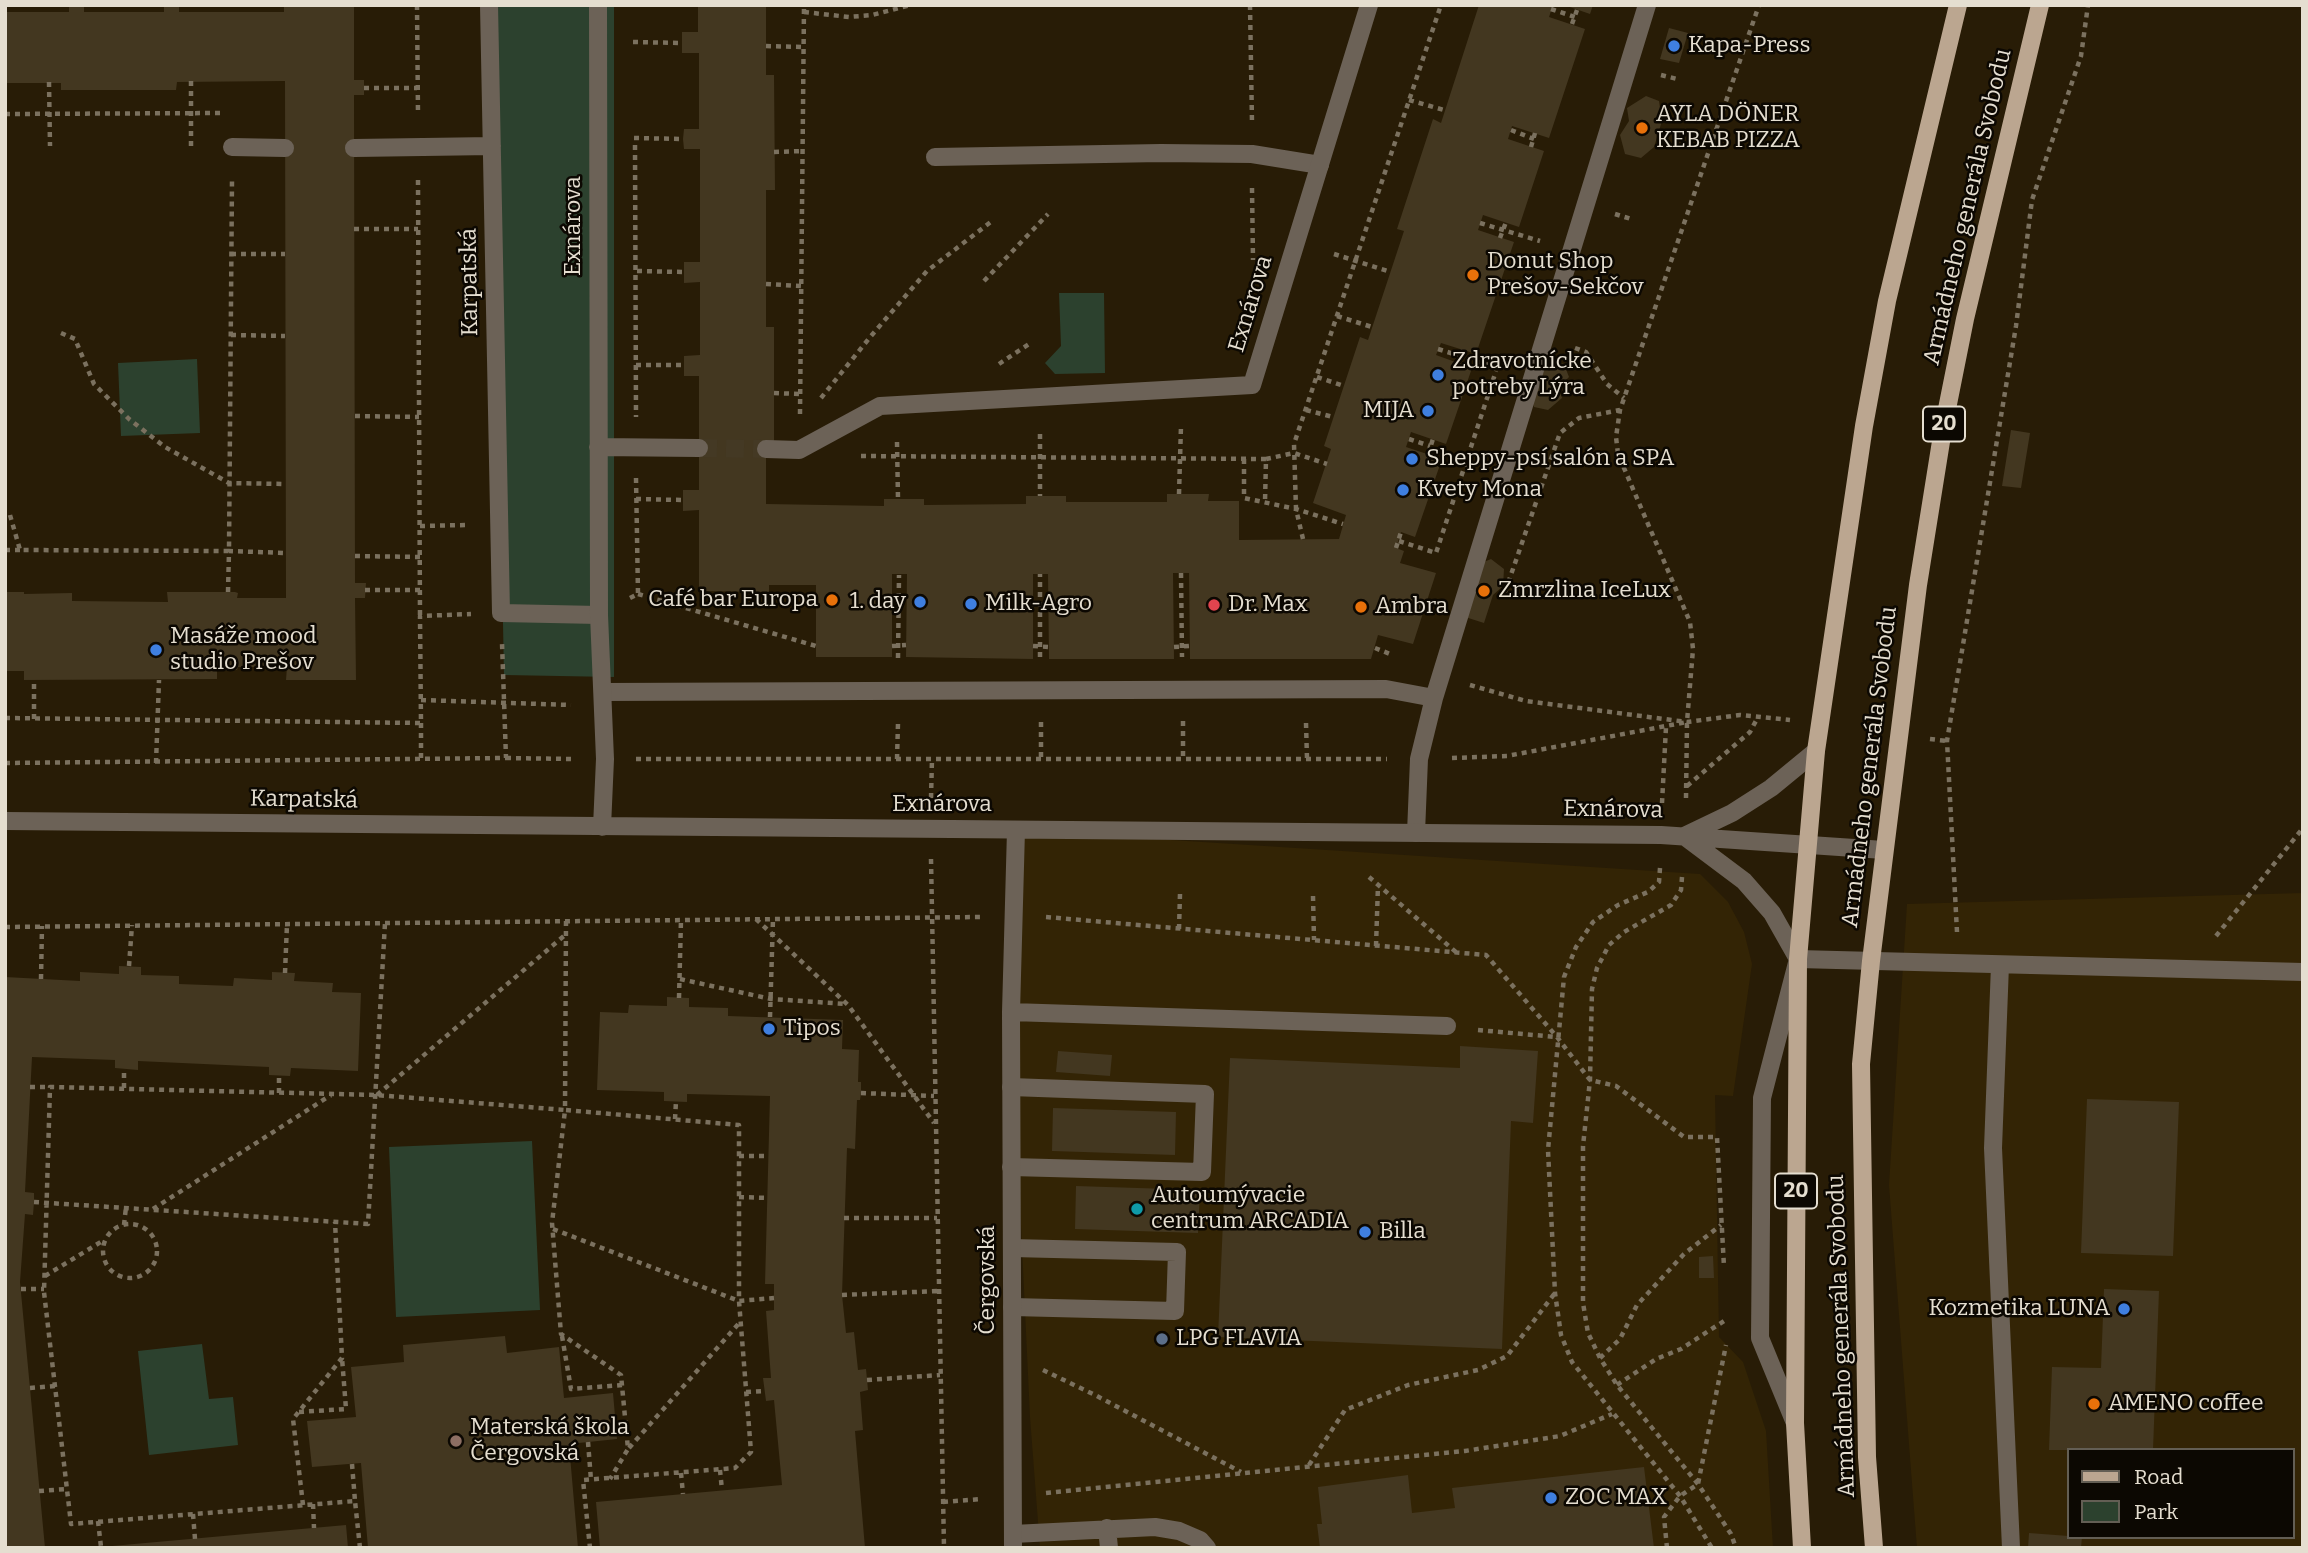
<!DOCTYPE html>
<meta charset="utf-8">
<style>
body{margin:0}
#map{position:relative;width:2308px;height:1553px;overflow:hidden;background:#281c06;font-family:Bitter,serif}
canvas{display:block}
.frame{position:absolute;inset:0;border:7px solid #e5ded0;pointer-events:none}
.legend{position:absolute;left:2067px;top:1448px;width:228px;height:91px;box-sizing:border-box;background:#0c0802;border:2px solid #635e54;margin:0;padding:9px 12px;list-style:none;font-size:21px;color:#e5ded0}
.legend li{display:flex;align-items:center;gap:14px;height:35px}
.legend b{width:35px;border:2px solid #635e54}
</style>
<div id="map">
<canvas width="2308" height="1553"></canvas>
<div class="frame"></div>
<ul class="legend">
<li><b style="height:9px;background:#bba690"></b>Road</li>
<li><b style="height:19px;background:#2c412e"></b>Park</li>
</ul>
</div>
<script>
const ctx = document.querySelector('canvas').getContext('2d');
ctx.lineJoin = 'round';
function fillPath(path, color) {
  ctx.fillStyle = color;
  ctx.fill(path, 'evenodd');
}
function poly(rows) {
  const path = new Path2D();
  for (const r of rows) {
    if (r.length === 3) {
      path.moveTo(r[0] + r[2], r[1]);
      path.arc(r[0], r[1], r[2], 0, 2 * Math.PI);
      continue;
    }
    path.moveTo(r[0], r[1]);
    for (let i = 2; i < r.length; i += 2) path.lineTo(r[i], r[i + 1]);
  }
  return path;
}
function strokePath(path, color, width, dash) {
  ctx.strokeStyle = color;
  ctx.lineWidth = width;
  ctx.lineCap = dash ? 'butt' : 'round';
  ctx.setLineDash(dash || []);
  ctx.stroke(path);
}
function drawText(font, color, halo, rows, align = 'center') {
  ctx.font = font + ' Bitter,serif';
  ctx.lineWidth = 5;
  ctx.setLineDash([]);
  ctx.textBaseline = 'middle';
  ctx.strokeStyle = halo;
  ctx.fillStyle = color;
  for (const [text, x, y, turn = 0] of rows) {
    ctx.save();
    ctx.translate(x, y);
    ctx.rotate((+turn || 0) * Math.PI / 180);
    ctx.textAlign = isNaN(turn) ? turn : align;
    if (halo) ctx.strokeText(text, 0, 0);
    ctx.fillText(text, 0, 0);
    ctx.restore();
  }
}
fillPath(poly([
 [1016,830,1700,874,1728,902,1744,932,1752,964,1733,1096,1715,1095,1719,1337,1743,1362,1766,1431,1773,1548,1040,1548,1030,1417,1011,1012],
 [2303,893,2303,1548,1917,1548,1889,1185,1907,904],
 [2068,1450,2292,1450,2292,1537,2068,1537]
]), '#332405');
fillPath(poly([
 [491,5,614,5,614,677,504,675],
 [1059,293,1104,293,1105,373,1055,374,1045,363,1061,346],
 [197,359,200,433,121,436,118,363],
 [532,1141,540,1310,396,1317,389,1147],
 [202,1344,209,1399,233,1397,238,1445,149,1455,138,1351]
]), '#2c412e');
fillPath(poly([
 [69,5,84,5,84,12,164,12,164,5,179,5,179,12,284,12,284,5,354,5,354,80,364,80,364,95,354,95,355,583,366,583,365,598,355,598,356,680,286,680,287,667,238,667,237,670,217,671,217,679,24,680,24,671,5,671,5,592,24,592,24,594,72,593,72,601,168,602,167,592,235,592,238,593,237,598,286,598,285,81,177,82,176,90,61,90,61,83,5,83,5,12,69,12],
 [698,5,766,5,766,75,774,75,775,190,766,190,766,327,774,327,774,443,766,443,766,504,884,506,884,499,924,499,924,505,1026,504,1026,496,1066,496,1066,502,1167,502,1167,494,1209,494,1208,501,1239,501,1239,540,1339,539,1346,515,1313,503,1331,449,1324,446,1360,337,1368,340,1404,231,1397,229,1433,119,1441,123,1479,5,1553,5,1549,17,1585,29,1549,138,1512,126,1508,139,1544,151,1519,227,1483,215,1478,230,1514,242,1476,354,1441,343,1436,355,1472,368,1446,444,1411,432,1406,447,1442,459,1415,537,1401,532,1396,548,1404,551,1400,563,1436,573,1413,644,1378,635,1371,659,1190,659,1189,573,1173,573,1174,659,1049,659,1048,574,1033,574,1033,659,906,657,907,574,892,574,892,657,816,657,816,585,769,585,769,592,699,591,699,510,683,511,683,490,699,490,699,376,684,376,684,356,700,355,700,282,684,283,684,262,700,262,700,149,684,149,683,139,684,129,699,129,699,53,682,53,682,32,698,32],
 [1564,5,1593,5,1590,14],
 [1669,28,1688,33,1679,63,1660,59],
 [1646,96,1659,101,1662,121,1654,147,1641,158,1625,154,1620,135,1629,121,1627,108],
 [1549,360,1564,364,1569,377,1558,388,1562,398,1548,410,1534,407,1530,393,1538,369],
 [2011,430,2030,433,2021,488,2002,486],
 [1491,559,1504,569,1503,586,1493,595,1484,623,1462,616,1479,564],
 [119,966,141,967,141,975,179,976,179,984,233,986,234,978,272,980,272,972,295,973,294,981,333,983,332,992,361,993,358,1071,291,1068,290,1076,269,1075,269,1067,138,1061,138,1070,115,1068,115,1060,32,1057,25,1192,34,1193,34,1202,33,1215,25,1214,20,1282,45,1548,5,1548,5,977,80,981,80,972,119,974],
 [667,997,689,998,689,1007,728,1008,728,1016,843,1020,842,1049,859,1050,858,1082,861,1082,861,1093,860,1100,857,1100,855,1149,847,1148,842,1295,846,1333,854,1332,858,1370,866,1369,868,1390,860,1392,863,1430,855,1431,865,1548,600,1548,596,1502,782,1485,774,1400,766,1401,763,1378,771,1378,766,1311,774,1310,774,1284,765,1284,770,1096,687,1094,687,1102,664,1101,664,1092,597,1090,600,1012,628,1013,629,1005,667,1006],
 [1460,1046,1538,1051,1533,1123,1511,1121,1502,1349,1218,1337,1230,1058,1460,1068],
 [1058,1051,1112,1055,1110,1076,1056,1072],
 [2087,1099,2179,1102,2173,1256,2081,1253],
 [1053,1108,1176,1112,1175,1155,1052,1151],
 [1076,1186,1200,1190,1198,1233,1075,1229],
 [1713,1256,1714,1278,1699,1278,1699,1257],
 [2104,1289,2159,1291,2153,1450,2049,1450,2052,1367,2101,1368],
 [505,1336,507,1353,559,1347,564,1398,613,1393,617,1439,569,1444,578,1548,368,1548,361,1463,312,1467,307,1421,356,1417,351,1367,404,1362,403,1345],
 [1644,1467,1654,1548,1320,1548,1317,1524,1322,1524,1318,1487,1408,1475,1412,1513,1455,1508,1452,1488],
 [346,1525,348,1548,112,1548,112,1546],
 [2029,1533,2082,1537,2081,1548,2028,1548]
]), '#433720');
strokePath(poly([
 [699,448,766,449]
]), '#443924', 18, [18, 9]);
strokePath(poly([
 [417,5,418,115],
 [1250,5,1252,123],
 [1551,9,1575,17],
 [804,12,849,17,872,15,911,5],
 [1572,24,1577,10],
 [633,42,682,43],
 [766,46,803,47],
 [1661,75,1677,79],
 [49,82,50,146],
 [364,88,417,88],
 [1409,100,1444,110],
 [5,114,225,113],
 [1511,130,1534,139],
 [634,138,683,139],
 [635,145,636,417],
 [191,146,191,81],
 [1531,147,1535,133],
 [774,152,803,151],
 [418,180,420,616],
 [1252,188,1253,260],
 [1615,214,1631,219],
 [1480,223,1540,241],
 [354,229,418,229],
 [1500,238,1506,222],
 [231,254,285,254],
 [1334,254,1391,272],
 [637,271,684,272],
 [1596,280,1609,283],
 [984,281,1048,214],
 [766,284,801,286],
 [1337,316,1372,327],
 [61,333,75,339,94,384,129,419,165,447,229,483,286,484],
 [231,335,285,336],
 [1575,348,1586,352,1607,384,1624,398],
 [1438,349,1498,368],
 [1458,363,1463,350],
 [999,364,1032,342],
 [636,365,684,365],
 [1317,377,1344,386],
 [774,393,800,394],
 [821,398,871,336,927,271,992,221],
 [1306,410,1333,417],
 [800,414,804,5],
 [355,416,419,417],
 [1040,434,1040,496],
 [1409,439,1430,446],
 [897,442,898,499],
 [1428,454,1433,439],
 [861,456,1266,459,1265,502],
 [1244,459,1244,498,1296,509,1343,524],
 [1266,459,1294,453,1327,464],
 [1179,494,1181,426],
 [636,499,683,500],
 [10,515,20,550,229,551,232,180],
 [420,526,467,525],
 [1303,539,1296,509,1294,444,1441,5],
 [1399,541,1436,553,1496,371],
 [1396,548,1401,532],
 [5,550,20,550],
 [355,556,420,557],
 [1181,573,1182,657],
 [365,590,420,590],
 [228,592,229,551,286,553],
 [1505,592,1560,433,1579,418,1620,410],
 [638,594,816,646],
 [630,598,638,594,636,478],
 [892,646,906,645],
 [1033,646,1049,647],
 [1174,647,1189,646],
 [1375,648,1390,654],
 [1040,657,1040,574],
 [898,658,899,575],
 [1470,685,1526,701,1687,722,1740,715,1790,720],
 [421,700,571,705],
 [5,718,421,723,420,616,471,614],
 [34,719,34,680],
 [1183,721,1183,759],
 [1041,722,1041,759],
 [421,723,421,759],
 [1306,723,1307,759],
 [1930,739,1947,741],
 [506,758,572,759],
 [1452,758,1507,756,1687,722],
 [636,759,1387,759],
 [897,759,898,723],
 [5,763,506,758,502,643],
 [156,763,159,680],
 [1687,786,1750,732,1758,717],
 [931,798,932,759],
 [1686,798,1687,722,1693,649,1690,622,1618,454,1616,437,1620,410,1759,5],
 [1662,803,1666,727],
 [931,859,944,1548],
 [1660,868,1659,882,1648,892,1618,905,1593,922,1576,947,1564,977,1548,1150,1555,1293,1561,1335,1572,1362,1680,1496,1712,1548],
 [1369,877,1457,953],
 [1682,877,1681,890,1671,905,1624,932,1609,945,1597,968,1592,989,1590,1080,1583,1146,1583,1303,1588,1333,1600,1358,1617,1385,1698,1484,1731,1534,1736,1548],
 [1313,896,1314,940],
 [1046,917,1486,955,1557,1037,1590,1080,1616,1086,1684,1137,1717,1137,1724,1267],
 [756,919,848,1005,934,1123],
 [566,921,565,1110,739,1125,739,1301,774,1298],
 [5,927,981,917],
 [1179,929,1180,894],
 [1957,932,1947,741,2016,326,2032,200,2081,56,2088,5],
 [2216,936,2303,828],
 [1376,946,1378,885],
 [129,966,132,925],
 [285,973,287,924],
 [41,979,42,926],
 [680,979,771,999,847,1004],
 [679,998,681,920],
 [770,1017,773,919],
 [1478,1030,1556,1037],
 [30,1087,50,1087],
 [124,1088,124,1069],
 [279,1093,279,1076],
 [861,1093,934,1096],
 [377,1095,565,935],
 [675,1119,676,1101],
 [739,1156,769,1156],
 [739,1197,768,1198],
 [34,1202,368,1224,385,923],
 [153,1209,331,1095],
 [844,1218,937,1218],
 [130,1251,27],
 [124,1225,126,1207],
 [553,1229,739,1301,751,1452,735,1468,583,1480,590,1548],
 [45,1276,104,1240],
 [21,1289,44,1289],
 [842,1295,938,1291],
 [562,1336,571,1389,622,1385],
 [1600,1358,1620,1339,1637,1305,1684,1254,1721,1225],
 [1043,1370,1095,1395,1241,1472],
 [867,1380,940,1375],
 [1617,1385,1656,1359,1681,1349,1727,1319],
 [30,1388,55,1386],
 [746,1392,764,1391],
 [299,1412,346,1409,342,1358],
 [588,1442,591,1480],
 [629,1448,741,1321],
 [352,1464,355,1501],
 [1309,1465,1345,1410,1408,1385,1478,1370,1507,1356,1555,1293],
 [720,1470,722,1490],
 [681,1473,683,1494],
 [39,1491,67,1489],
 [1046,1493,1465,1451,1560,1436,1612,1414],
 [943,1502,982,1499],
 [313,1504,314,1528],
 [303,1505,293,1419,342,1358,335,1222],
 [193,1514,195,1539],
 [98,1521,101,1547],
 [360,1548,355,1501,71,1524,44,1292,50,1087,376,1095,565,1110,552,1223,561,1334,621,1375,628,1449,610,1479],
 [1667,1548,1664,1517,1680,1496,1698,1484,1726,1345]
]), '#7b715f', 4.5, [5, 5]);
strokePath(poly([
 [489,5,501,613,599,615],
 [232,147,285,148],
 [354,148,492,146],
 [935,157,1161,153,1252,154,1320,165],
 [603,692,1386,689,1434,698],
 [1416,833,1419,759,1434,698,1647,5],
 [2000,965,1993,1148,2011,1548],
 [1011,1087,1205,1094,1202,1172,1011,1167],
 [1012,1248,1177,1252,1175,1311,1012,1307],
 [1795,1423,1760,1338,1762,1098,1798,959,2303,972],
 [1107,1528,1109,1548],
 [1013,1534,1155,1527,1179,1531,1200,1540,1207,1548]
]), '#6c6257', 18);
strokePath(poly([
 [598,5,599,615,605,759,602,827],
 [598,447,699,448],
 [766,449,799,450,880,406,1252,385,1369,5],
 [5,821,1661,835,1884,850],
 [1684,836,1744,881,1772,913,1798,959],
 [1684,836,1732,813,1771,788,1816,751],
 [1011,1012,1447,1026],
 [1013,1548,1011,1012,1016,830]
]), '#6c6257', 18);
strokePath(poly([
 [1802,1548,1795,1423,1798,959,1816,751,1864,426,1887,301,1958,5],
 [1874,1548,1867,1457,1861,1064,1871,961,1918,585,1943,429,1965,319,2040,5]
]), '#bba690', 18);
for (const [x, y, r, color] of [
 [1674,46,7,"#3f7fe0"],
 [1642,128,7,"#e8710a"],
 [1473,275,7,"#e8710a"],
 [1438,375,7,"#3f7fe0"],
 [1428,411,7,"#3f7fe0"],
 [1412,459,7,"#3f7fe0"],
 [1403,490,7,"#3f7fe0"],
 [1484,591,7,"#e8710a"],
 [832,600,7,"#e8710a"],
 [920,602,7,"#3f7fe0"],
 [971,604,7,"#3f7fe0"],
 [1214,605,7,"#e0444e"],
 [1361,607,7,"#e8710a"],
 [156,650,7,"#3f7fe0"],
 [769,1029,7,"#3f7fe0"],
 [1137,1209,7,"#0f9aa8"],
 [1365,1232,7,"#3f7fe0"],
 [2124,1309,7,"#3f7fe0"],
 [1162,1339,7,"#5c6f8a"],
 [2094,1404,7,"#e8710a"],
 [456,1441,7,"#8d6e63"],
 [1551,1498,7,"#3f7fe0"]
]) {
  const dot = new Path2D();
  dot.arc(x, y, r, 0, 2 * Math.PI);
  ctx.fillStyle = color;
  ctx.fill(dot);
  strokePath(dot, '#0c0802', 2.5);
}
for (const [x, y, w] of [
 [1944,424,42],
 [1796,1191,42]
]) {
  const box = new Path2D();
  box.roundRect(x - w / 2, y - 17.5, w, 35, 5);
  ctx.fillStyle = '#0c0802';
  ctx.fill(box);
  strokePath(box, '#e5ded0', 2);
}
drawText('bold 21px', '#e5ded0', null, [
 ["20",1944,424],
 ["20",1796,1191]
]);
drawText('23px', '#e5ded0', '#0c0802', [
 ["Kapa-Press",1688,46],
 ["AYLA DÖNER",1656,115],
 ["KEBAB PIZZA",1656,141],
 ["Donut Shop",1487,262],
 ["Prešov-Sekčov",1487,288],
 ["Zdravotnícke",1452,362],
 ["potreby Lýra",1452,388],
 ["MIJA",1414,411,"right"],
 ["Sheppy-psí salón a SPA",1426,459],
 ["Kvety Mona",1417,490],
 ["Zmrzlina IceLux",1498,591],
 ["Café bar Europa",818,600,"right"],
 ["1. day",906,602,"right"],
 ["Milk-Agro",985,604],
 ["Dr. Max",1228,605],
 ["Ambra",1375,607],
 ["Masáže mood",170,637],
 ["studio Prešov",170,663],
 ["Tipos",783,1029],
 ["Autoumývacie",1151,1196],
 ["centrum ARCADIA",1151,1222],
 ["Billa",1379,1232],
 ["Kozmetika LUNA",2110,1309,"right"],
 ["LPG FLAVIA",1176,1339],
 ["AMENO coffee",2108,1404],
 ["Materská škola",470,1428],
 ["Čergovská",470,1454],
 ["ZOC MAX",1565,1498]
], 'left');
drawText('23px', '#e5ded0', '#0c0802', [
 ["Armádneho generála Svobodu",1968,207,-77],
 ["Exnárova",574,226,-90],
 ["Karpatská",470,282,-91],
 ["Exnárova",1251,304,-73],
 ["Armádneho generála Svobodu",1870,767,-83],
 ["Karpatská",304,800,1],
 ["Exnárova",942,805],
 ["Exnárova",1613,810,1],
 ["Čergovská",988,1280,-90],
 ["Armádneho generála Svobodu",1842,1336,-92]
]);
</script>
